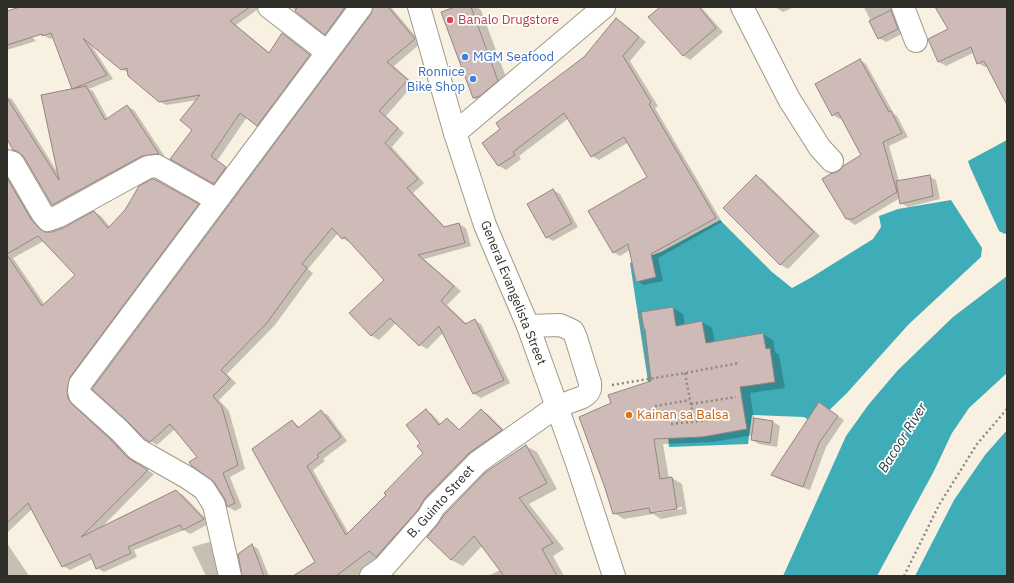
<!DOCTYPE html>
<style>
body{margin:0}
#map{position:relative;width:1014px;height:583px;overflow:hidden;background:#f8f1e1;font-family:"IBM Plex Sans",sans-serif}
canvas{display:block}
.frame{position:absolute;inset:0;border:8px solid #312f29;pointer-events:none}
</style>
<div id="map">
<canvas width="1014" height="583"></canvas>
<div class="frame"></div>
</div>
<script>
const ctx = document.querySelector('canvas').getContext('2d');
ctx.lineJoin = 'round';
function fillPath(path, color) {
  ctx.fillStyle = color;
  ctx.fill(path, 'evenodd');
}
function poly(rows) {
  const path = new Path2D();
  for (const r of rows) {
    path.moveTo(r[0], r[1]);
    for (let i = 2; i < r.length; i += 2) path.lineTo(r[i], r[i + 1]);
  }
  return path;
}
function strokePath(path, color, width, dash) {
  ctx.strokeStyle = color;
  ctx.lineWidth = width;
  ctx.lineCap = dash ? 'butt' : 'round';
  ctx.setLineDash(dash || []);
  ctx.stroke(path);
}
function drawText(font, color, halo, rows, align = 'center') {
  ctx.font = font + ' "IBM Plex Sans",sans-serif';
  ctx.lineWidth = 3.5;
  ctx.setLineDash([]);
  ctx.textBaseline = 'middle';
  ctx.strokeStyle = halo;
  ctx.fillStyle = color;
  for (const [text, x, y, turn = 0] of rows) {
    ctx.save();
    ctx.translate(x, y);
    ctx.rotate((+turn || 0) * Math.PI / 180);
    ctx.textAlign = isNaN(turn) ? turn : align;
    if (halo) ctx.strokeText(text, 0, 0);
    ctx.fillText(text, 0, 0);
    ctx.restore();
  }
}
fillPath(poly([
 [1007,140,1007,233,1005,234,999,231,970,167,968,161],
 [951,200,982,248,981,257,908,325,847,393,815,424,804,417,752,415,748,444,669,447,667,423,653,414,630,263,661,252,720,220,772,272,792,288,812,277,873,239,881,227,879,216,898,209],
 [1007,276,1007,373,969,408,952,433,934,471,877,576,783,576,846,436,869,404,898,370,953,317],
 [1007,430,1007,576,915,576,954,500,985,455]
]), '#3fadb7');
fillPath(poly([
 [33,7,261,7,236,25,270,53,282,34,316,59,264,129,247,117,217,161,232,172,221,187,171,159,193,130,198,100,166,105,159,101,129,73,121,69,90,43,113,79,89,89,93,91,108,119,127,106,134,110,165,157,60,209,53,205,25,156,7,134,7,97,12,99,58,173,75,89,73,88,54,38,50,39,43,35],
 [291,7,355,7,332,38],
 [374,7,391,7,421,43,394,66,414,84,386,116,404,133,392,147,424,183,413,193,446,228,459,224,466,228,471,246,424,259,461,291,447,305,467,324,474,320,481,324,510,383,481,398,474,394,444,332,427,349,420,345,396,323,379,340,372,336,350,313,385,280,350,241,349,242,342,238,338,233,308,269,313,273,275,325,227,374,236,383,219,400,229,411,245,469,230,477,242,507,235,511,228,507,226,498,199,458,175,429,157,445,145,438,372,15],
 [457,7,476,7,481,10,510,88,486,105,473,98],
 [662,7,701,7,723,32,690,60,684,56,649,17],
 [775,7,794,7,783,12],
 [864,7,898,7,904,33,886,42,879,38],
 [936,7,1007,7,1007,101,988,66,985,67,978,63,973,53,946,66,939,62,929,39,949,29],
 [7,14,12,17,36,41,7,50],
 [616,19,623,23,646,42,630,61,658,106,655,108,722,222,658,258,663,281,644,285,637,281,630,250,620,256,613,252,648,177,629,142,599,160,592,156,569,118,519,156,521,159,506,170,499,166,483,143,502,130,585,58],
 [860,60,866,64,894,114,897,116,908,137,889,146,899,181,929,176,936,180,940,199,908,207,901,203,900,198,855,225,849,221,823,179,835,174,863,156,842,118,840,119,833,115],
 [7,176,11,178,38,224,45,233,52,233,64,229,94,212,101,216,110,227,154,180,205,209,75,403,78,409,117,444,135,463,154,474,101,528,176,491,183,495,210,523,190,534,184,530,134,550,137,557,104,572,97,568,93,559,70,570,63,566,32,509,7,533],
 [44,241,76,275,45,305,13,258],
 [757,176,763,180,820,236,788,269,781,265,724,208],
 [553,190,560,194,578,227,553,241,546,237],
 [673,308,683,314,685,326,702,322,712,328,715,342,763,334,773,340,775,352,779,355,785,388,750,393,754,419,773,422,780,426,777,447,759,444,752,440,753,435,713,442,663,444,669,479,672,478,682,484,687,514,661,519,653,514,624,519,614,513,612,404,652,382,646,329,642,313],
 [682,507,682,509,656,513,654,512],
 [826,408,844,420,826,447,810,490,779,479,772,475],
 [426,410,432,414,441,424,447,419,453,423,460,430,481,410,488,414,508,434,366,576,304,576,316,562,292,421,300,427,321,412,328,415,347,441,323,459,325,461,313,470,349,534,387,495,425,453,422,443],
 [526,446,537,452,557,489,529,504,564,549,553,556,564,576,488,576,500,570,482,546,463,566,451,560,428,537],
 [209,542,216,546,223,576,206,576,192,547],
 [7,543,29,576,7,576],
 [252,545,258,549,269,576,243,576,239,553,240,554]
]), '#0003');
const building = poly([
 [20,7,250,7,230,21,269,53,282,33,310,55,257,126,240,113,211,156,226,167,214,184,170,159,192,130,180,120,200,95,159,102,128,76,127,68,121,70,83,38,107,75,72,89,51,33,42,36,42,34,7,45,7,11,20,7],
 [297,7,345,7,325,35,295,11,297,7],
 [373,7,388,7,415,39,387,62,408,80,379,111,398,128,385,143,418,179,407,188,444,227,459,223,465,243,418,255,454,286,441,301,465,324,475,319,504,380,473,394,439,326,419,346,390,318,371,336,349,313,384,280,345,237,342,239,332,228,302,264,307,268,266,324,221,370,230,379,213,396,222,407,238,465,223,473,235,503,227,507,225,499,214,482,191,465,189,462,197,457,170,424,150,442,145,439,127,421,92,389,371,14,373,7],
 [455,7,471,7,498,81,480,96,473,98,441,12,455,7],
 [660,7,699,7,716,28,683,56,648,17,660,7],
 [935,7,1007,7,1007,105,984,61,977,64,971,47,938,62,928,39,948,29,935,7],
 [891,10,898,29,878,39,869,21,891,10],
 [616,18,639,37,623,56,651,102,649,104,716,218,651,254,656,277,636,282,628,244,613,253,588,211,647,177,624,137,591,157,564,113,513,152,515,155,498,166,482,143,500,129,496,123,584,57,616,18],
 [860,59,889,112,891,111,902,133,883,142,897,192,853,219,846,219,822,179,832,173,835,173,840,170,843,166,861,155,838,112,832,116,815,84,860,59],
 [86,86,105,120,127,105,159,154,156,154,142,156,52,205,24,157,17,151,13,150,7,139,7,98,59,180,41,95,86,86],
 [756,175,814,232,780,265,723,208,756,175],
 [930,175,933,196,900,204,896,181,930,175],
 [7,178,31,219,39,228,45,232,52,232,63,228,94,211,108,228,125,210,139,186,152,179,154,179,199,204,70,377,67,390,68,398,72,404,110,439,128,458,148,470,81,537,176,490,204,519,183,530,180,525,128,547,131,553,96,569,90,554,62,567,28,503,7,523,7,255,42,306,75,275,38,236,7,254,7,178],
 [553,189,572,223,546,238,527,204,553,189],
 [673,307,676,326,702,321,706,343,763,333,766,349,770,348,775,382,740,387,747,429,702,437,654,439,660,479,672,477,677,509,650,513,649,508,613,514,605,488,579,417,611,403,608,395,651,381,645,329,644,329,641,312,673,307],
 [819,402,838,416,819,443,803,487,771,475,819,402],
 [426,409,439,425,447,418,459,430,481,409,502,430,469,453,425,498,418,510,376,557,369,551,336,576,293,576,315,562,252,449,292,420,298,428,321,410,341,437,317,455,319,457,307,466,346,535,386,495,384,493,423,453,417,446,420,443,406,425,426,409],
 [754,418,773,421,770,443,751,440,754,418],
 [526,445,547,483,519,498,553,543,542,549,557,576,504,576,474,536,451,560,427,537,437,525,444,515,486,472,526,445],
 [252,544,264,576,242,576,238,554,252,544]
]);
fillPath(building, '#cebab7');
strokePath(building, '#968481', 1);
const minor = poly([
 [269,7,327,52],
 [742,7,789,99,820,148,832,161],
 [903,7,916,41],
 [455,133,604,7],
 [7,161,13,163,42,213,48,220,59,216,148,167,157,166,217,200],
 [230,576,214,505,204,489,188,478,137,449,119,430,80,395,79,391,80,384,361,7],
 [371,576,384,567,428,517,434,507,478,462,556,407,583,397,588,393,590,389,590,383,576,338,573,331,567,328,560,325,528,326]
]);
const major = poly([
 [419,7,455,133,485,225,528,326,577,463,614,576]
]);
strokePath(minor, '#9f998a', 24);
strokePath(major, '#9f998a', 24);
strokePath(poly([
 [639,312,650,379],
 [685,373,694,421],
 [612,385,685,373,739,363],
 [691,404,736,397],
 [655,406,690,400],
 [671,424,719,419],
 [904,576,939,505,977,444,1007,409]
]), '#8e897f', 2.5, [2, 3]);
strokePath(minor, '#fff', 22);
strokePath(major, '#fff', 22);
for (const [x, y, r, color] of [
 [450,20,4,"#e0444e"],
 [465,57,4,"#3f7fe0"],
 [473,79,4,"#3f7fe0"],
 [629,415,4,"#e8710a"]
]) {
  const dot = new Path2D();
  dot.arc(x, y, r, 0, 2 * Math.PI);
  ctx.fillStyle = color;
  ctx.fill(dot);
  strokePath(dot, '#fff', 1.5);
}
drawText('13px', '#be3a42', '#fff', [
 ["Banalo Drugstore",458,20]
], 'left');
drawText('13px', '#366cbe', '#fff', [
 ["MGM Seafood",473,57],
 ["Ronnice",465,72,"right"],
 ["Bike Shop",465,87,"right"]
], 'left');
drawText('13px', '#312f29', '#fff', [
 ["General Evangelista Street",513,293,68],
 ["B. Guinto Street",441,502,-48]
]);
drawText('13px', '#c56008', '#fff', [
 ["Kainan sa Balsa",637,415]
], 'left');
drawText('italic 14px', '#233c3e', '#fff', [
 ["Bacoor River",903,438,-58]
]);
</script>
